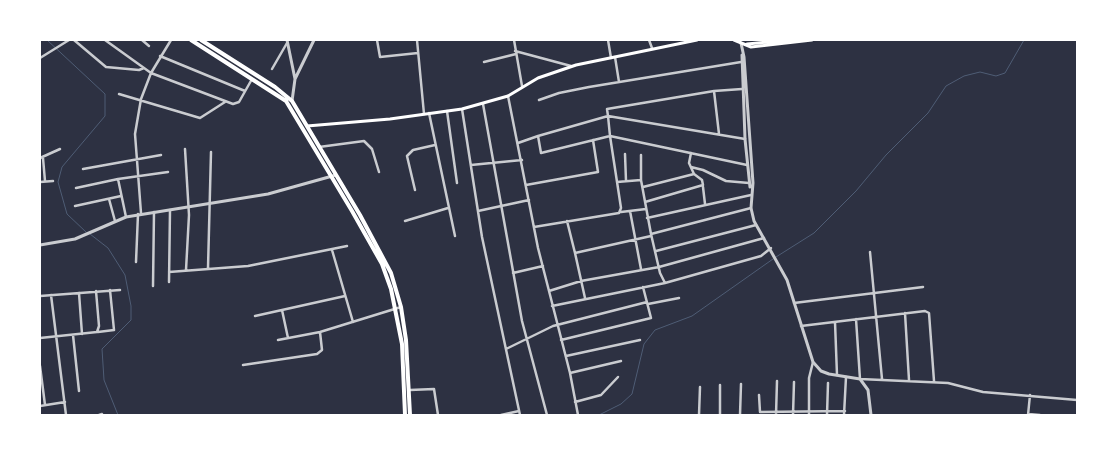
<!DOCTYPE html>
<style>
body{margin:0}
#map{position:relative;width:1117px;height:455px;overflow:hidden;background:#2d3142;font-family:"Times New Roman",serif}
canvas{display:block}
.frame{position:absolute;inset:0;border:41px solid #fff;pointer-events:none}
</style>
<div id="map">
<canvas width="1117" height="455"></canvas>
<div class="frame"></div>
</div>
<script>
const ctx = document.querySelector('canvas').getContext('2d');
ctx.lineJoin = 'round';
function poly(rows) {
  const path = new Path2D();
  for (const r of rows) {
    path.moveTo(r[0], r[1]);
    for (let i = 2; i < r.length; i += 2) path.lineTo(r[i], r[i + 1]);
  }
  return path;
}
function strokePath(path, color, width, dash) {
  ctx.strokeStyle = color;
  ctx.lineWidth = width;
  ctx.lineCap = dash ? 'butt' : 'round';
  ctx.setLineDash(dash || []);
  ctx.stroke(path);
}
strokePath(poly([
 [47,40,105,94,105,116,62,167,58,182,67,214,86,232],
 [90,234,108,248,125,275,131,306,131,320,102,349,104,380,118,415],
 [776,257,814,233,856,191,886,155,928,113,946,86,964,76,980,72,996,76,1005,73,1024,40],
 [599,415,621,404,632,394,644,344,655,330,692,316,773,259]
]), '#4f5d75', 1);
strokePath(poly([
 [74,40,106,67,139,70,144,68],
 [105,40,151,73,233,104,239,102,252,79],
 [142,40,149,46],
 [377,40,380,57,418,53],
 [417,40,424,114],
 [514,40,522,86],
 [608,40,611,58],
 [649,40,652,48],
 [515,51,571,66],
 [160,56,245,91],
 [615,57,619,82],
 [40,58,69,40],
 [484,62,516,54],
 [272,69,287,43],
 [742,89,714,91,607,109,608,116,745,139],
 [714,91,719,134],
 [119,94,200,118,225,102],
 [508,96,538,248,570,373,578,415],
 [539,100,559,93,589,87,741,62],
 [483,104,522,321,547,415],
 [462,109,482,237,520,415],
 [447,111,457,183],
 [429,113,455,236],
 [518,143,538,136],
 [319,147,364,141,372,149,379,172],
 [185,149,189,215,186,270],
 [691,153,689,163,694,174],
 [625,154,626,181],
 [641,155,641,180],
 [40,158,60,149],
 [43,158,45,181],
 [471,165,522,160],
 [691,167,703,170,726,181,749,183],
 [83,169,161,155],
 [118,179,126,217],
 [40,182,53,181],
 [617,182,641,180,651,234,660,273,665,283],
 [526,185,598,172,593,140],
 [643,187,694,174,702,180,703,185,645,202],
 [703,187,705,204],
 [76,188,118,179,168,172],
 [415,190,407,156,413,150,435,145],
 [109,199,115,221],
 [75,206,121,196],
 [478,211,529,200],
 [630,211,641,269],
 [621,212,646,209],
 [141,213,135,134,141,99,151,73,171,40],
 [647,218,751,195],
 [405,221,448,208],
 [567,221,575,253,651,236],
 [534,227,619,213,621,208,610,136,608,116,538,136,541,153,610,136,747,165],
 [651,234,751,208],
 [332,250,353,322],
 [656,251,756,225],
 [870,252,882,379],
 [575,253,585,298],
 [136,262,138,214],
 [208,268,211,152],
 [169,272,248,266,347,246],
 [513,273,543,266],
 [169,282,170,210],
 [153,286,154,212],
 [549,291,581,281,659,267,764,238],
 [79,293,82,334],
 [51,295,66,415],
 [40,296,120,290],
 [794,303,923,287],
 [648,304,679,298],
 [552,306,665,283,761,256,771,248],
 [282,310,288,338],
 [905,313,909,380],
 [255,316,345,296],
 [856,319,860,379,948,383,983,392,1077,400],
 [835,322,837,375],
 [801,326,925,311,929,313,934,381],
 [98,332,114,330,110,290],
 [73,335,79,391],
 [40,338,97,332,99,326,96,291],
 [278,340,320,332,401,307],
 [561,340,651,318,643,287],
 [506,349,553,326,647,302],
 [566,356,640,340],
 [243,365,317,354,322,350,320,332],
 [40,366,45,405],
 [570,373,621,361],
 [410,390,434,389,438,415],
 [759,395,760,412,845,411],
 [575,402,601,395,618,377],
 [40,406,65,402],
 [1029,414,1040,415],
 [99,415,102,414],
 [501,415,519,411],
 [699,415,700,387],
 [720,415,720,385],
 [740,415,741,384],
 [776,415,777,381],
 [793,415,794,382],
 [809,415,809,378,813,362],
 [827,415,828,383],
 [844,415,846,377],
 [1028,415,1030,395]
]), '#caccd0', 2.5);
strokePath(poly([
 [287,40,295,79],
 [741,43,744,57,753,183,751,208,754,221,787,280,813,362,821,371,829,374,860,379,868,390,871,415],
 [742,55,745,139,750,187],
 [292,101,295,79,314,40],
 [40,245,75,239,126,217,268,194,336,175]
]), '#caccd0', 3);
strokePath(poly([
 [734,40,751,47,812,40],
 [747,44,789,40],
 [307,126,390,119,462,109,508,96,538,78,576,65,697,40]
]), '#fff', 3);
strokePath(poly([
 [191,40,286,101,352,211,382,264,391,289,402,344,405,415],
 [201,40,275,87,292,101,360,215,391,273,401,307,406,340,410,415]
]), '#fff', 4);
</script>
